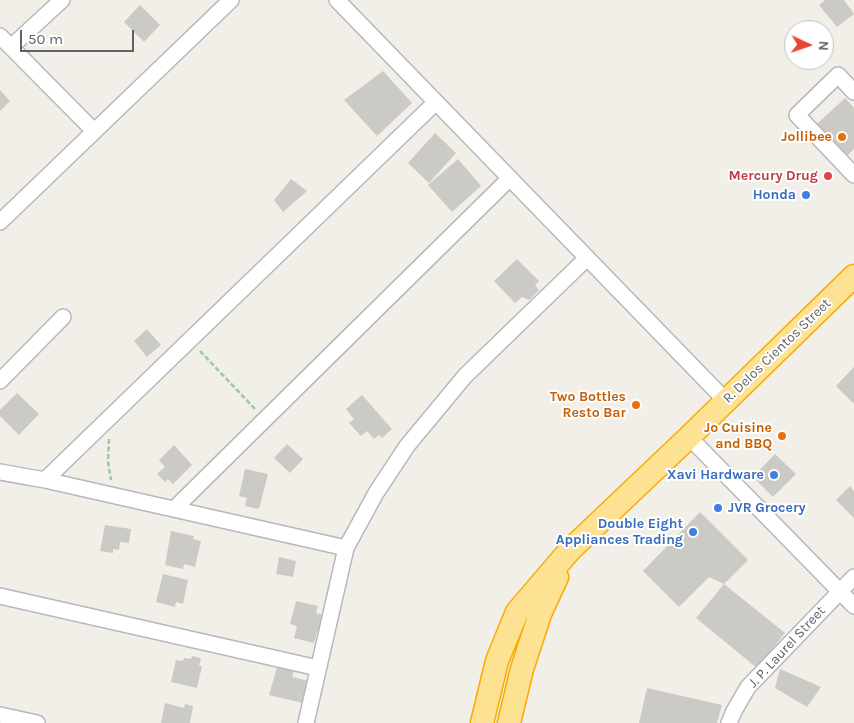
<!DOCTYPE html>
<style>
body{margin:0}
#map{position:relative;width:854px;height:723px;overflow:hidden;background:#f1efe8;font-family:Karla,sans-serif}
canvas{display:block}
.north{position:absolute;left:784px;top:20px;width:50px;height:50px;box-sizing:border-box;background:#fff;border:1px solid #bfc1c3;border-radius:50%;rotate:93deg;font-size:14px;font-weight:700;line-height:20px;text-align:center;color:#5f6368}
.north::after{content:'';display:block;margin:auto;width:18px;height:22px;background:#ea4335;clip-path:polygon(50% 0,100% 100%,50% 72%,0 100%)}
.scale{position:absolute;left:20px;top:30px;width:114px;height:22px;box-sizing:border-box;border:2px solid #5f6368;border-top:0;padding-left:6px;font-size:15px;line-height:18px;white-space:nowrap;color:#5f6368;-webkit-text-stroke:4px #fff;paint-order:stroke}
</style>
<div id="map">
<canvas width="854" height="723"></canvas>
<div class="north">N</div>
<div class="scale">50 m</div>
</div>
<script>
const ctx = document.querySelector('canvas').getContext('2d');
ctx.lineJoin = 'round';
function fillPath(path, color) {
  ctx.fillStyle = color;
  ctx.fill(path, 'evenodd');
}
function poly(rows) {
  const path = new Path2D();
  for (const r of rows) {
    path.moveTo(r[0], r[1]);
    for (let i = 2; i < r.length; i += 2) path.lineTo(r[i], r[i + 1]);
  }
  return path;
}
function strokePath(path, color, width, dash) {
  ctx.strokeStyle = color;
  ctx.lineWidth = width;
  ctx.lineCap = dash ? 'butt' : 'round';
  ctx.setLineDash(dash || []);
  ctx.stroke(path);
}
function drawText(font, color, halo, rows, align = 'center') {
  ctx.font = font + ' Karla,sans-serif';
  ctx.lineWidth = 4;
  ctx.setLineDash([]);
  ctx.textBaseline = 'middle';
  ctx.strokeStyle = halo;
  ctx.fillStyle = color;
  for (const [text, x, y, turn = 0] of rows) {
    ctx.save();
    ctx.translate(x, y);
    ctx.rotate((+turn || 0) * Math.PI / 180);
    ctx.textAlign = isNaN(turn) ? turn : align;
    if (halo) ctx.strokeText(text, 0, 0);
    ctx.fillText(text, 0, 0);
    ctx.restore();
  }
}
fillPath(poly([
 [825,0,844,0,854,14,837,27,819,5],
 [140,5,160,25,144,42,124,22],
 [383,71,412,103,377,136,344,100],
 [0,90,10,101,0,111],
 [845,98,854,108,854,149,847,156,817,124],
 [435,133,456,153,429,183,408,163],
 [458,159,481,186,452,212,428,185],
 [291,179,307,191,283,212,274,200],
 [517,259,539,281,535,285,539,290,529,300,522,297,515,303,494,281],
 [147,329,161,345,147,357,134,341],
 [854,367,854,404,836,386],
 [17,393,39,414,19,435,0,416,0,410],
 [362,395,392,429,382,438,379,435,374,439,367,431,361,436,349,423,354,419,346,409],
 [287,444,303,459,290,473,274,458],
 [174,445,192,465,173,484,168,479,165,482,157,474,165,467,159,460],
 [775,454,796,474,773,497,753,477],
 [245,469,268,474,259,509,245,506,247,498,239,496],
 [850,486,854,491,854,518,836,500],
 [700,512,748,560,724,584,709,577,679,607,643,571],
 [105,525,131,529,129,543,120,542,119,550,113,549,113,553,100,551],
 [171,531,194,536,193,539,201,541,195,567,184,564,183,569,165,565],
 [279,557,296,561,293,577,276,574],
 [163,574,188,580,183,604,176,602,175,607,156,602],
 [724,584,785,633,757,668,696,618],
 [296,601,318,606,316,613,326,616,321,633,317,632,314,643,294,638,297,626,290,624],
 [192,656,201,658,199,666,202,666,197,688,171,682,176,660,183,661,184,658,191,659],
 [277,667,294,671,292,677,309,681,303,703,269,695],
 [780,669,821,687,807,707,775,688],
 [647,688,722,705,717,723,639,723],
 [165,703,184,708,185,704,193,706,190,723,161,723]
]), '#cccac5');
const minor = poly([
 [337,0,726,401],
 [0,36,94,131],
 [11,47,62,0],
 [854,92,838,75,797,115,854,175],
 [0,222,231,0],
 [0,381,63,317],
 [689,437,854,606],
 [0,472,45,480,346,548],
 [45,480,436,102],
 [174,509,510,178],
 [0,596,318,668],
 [0,715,37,723],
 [306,723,346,548,376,493,407,446,465,376,587,258],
 [729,723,734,711,748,687,854,577]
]);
const highway = poly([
 [482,723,497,661,517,612,570,550,689,437,854,276],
 [509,723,522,669,540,614,557,577]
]);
strokePath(minor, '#b5b8bc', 18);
strokePath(highway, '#f9ab00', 25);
strokePath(poly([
 [200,351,255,409],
 [109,439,108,462,111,480]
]), '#9cc7a9', 2.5, [5, 2.5]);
strokePath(minor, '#fff', 15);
strokePath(highway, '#fde293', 22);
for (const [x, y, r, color] of [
 [842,137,5,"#e8710a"],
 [828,176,5,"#e0444e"],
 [806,195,5,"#3f7fe0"],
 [636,405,5,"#e8710a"],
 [782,436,5,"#e8710a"],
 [774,475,5,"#3f7fe0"],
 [718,508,5,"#3f7fe0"],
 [693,532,5,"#3f7fe0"]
]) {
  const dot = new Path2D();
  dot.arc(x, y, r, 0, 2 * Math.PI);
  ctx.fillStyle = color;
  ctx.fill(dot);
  strokePath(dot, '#fff', 2);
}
drawText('bold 14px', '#c56008', '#fff', [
 ["Jollibee",832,137],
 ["Two Bottles",626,397],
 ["Resto Bar",626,413],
 ["Jo Cuisine",772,428],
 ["and BBQ",772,444]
], 'right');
drawText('bold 14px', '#be3a42', '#fff', [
 ["Mercury Drug",818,176]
], 'right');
drawText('bold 14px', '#366cbe', '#fff', [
 ["Honda",796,195],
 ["Xavi Hardware",764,475],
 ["JVR Grocery",728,508,"left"],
 ["Double Eight",683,524],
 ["Appliances Trading",683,540]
], 'right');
drawText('14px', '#5f6368', '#fff', [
 ["R. Delos Cientos Street",777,351,-44],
 ["J. P. Laurel Street",787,647,-47]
]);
</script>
